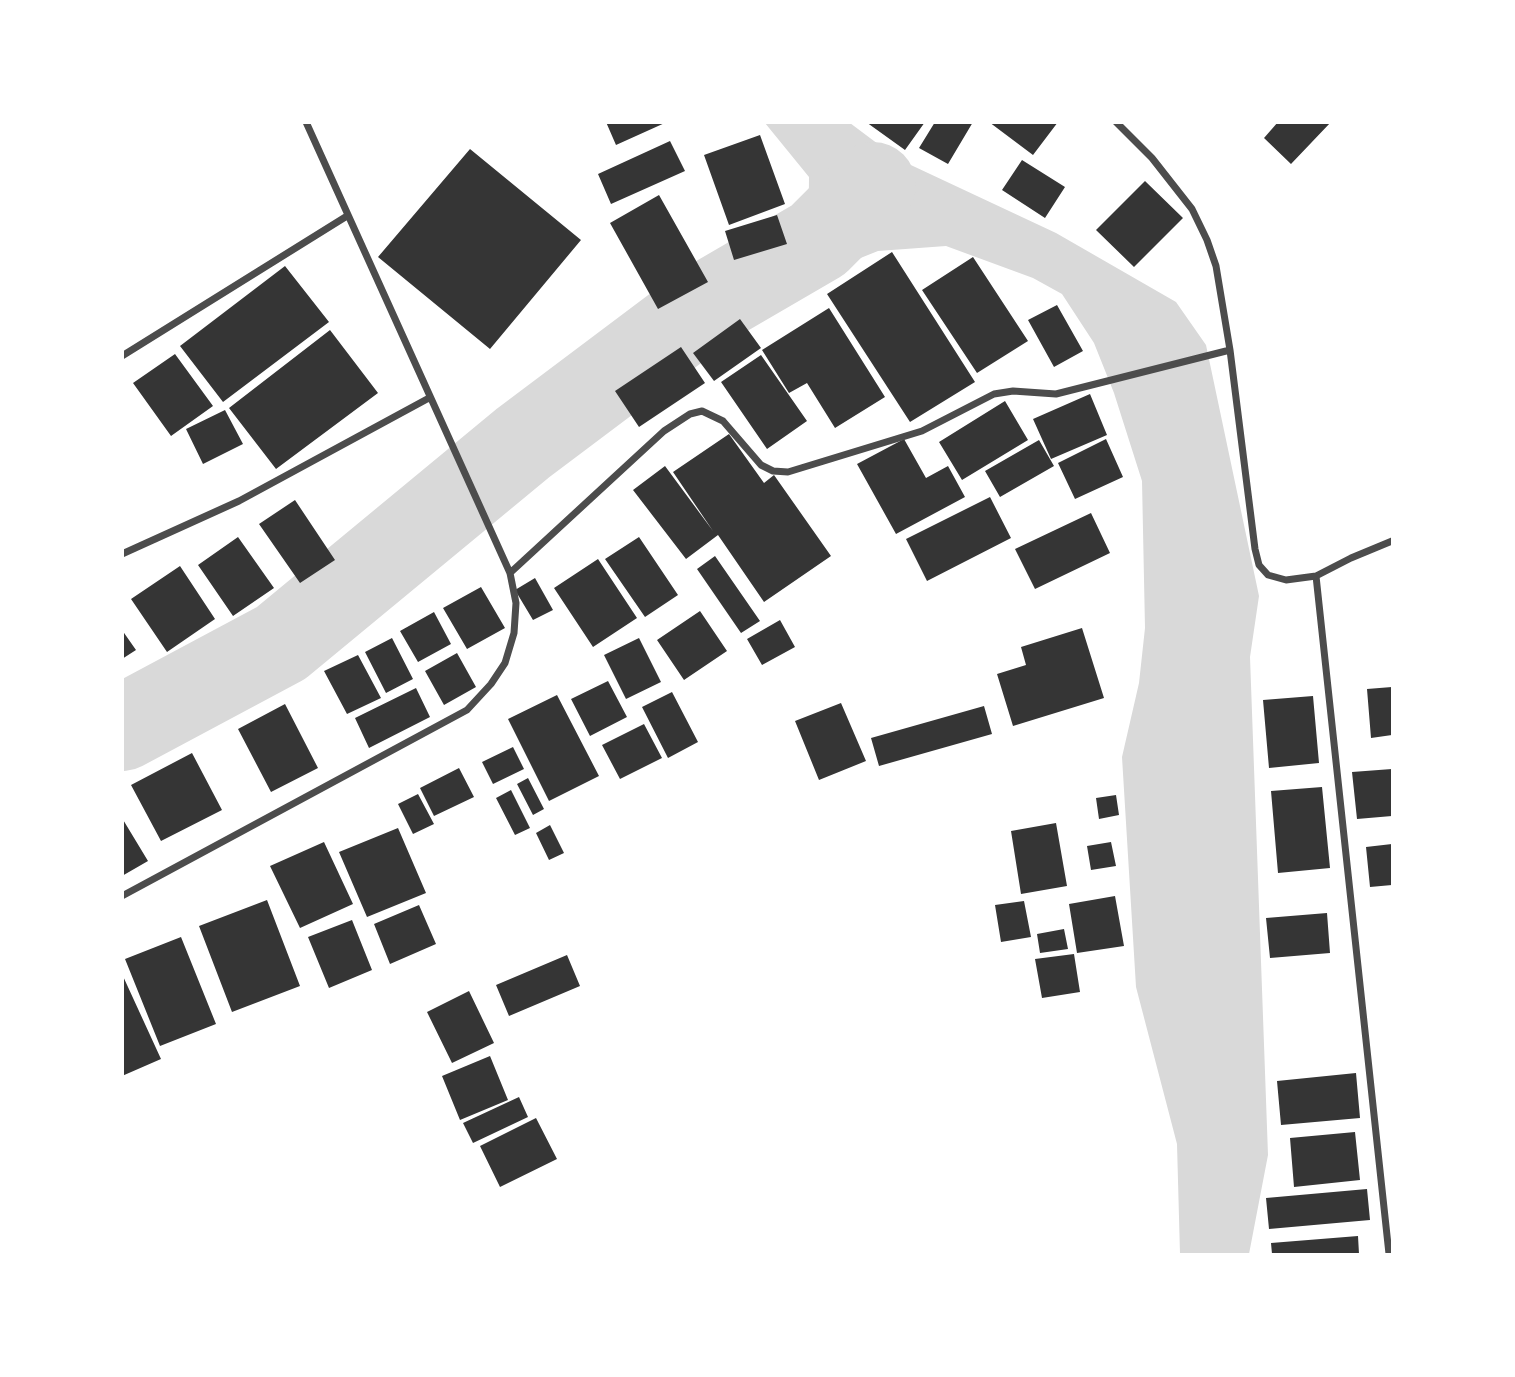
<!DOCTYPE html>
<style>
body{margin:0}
#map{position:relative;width:1515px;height:1377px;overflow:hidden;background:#fff;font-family:"Archivo Narrow",sans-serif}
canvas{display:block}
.frame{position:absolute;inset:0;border:124px solid #fff;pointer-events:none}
</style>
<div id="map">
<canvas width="1515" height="1377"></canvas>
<div class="frame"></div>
</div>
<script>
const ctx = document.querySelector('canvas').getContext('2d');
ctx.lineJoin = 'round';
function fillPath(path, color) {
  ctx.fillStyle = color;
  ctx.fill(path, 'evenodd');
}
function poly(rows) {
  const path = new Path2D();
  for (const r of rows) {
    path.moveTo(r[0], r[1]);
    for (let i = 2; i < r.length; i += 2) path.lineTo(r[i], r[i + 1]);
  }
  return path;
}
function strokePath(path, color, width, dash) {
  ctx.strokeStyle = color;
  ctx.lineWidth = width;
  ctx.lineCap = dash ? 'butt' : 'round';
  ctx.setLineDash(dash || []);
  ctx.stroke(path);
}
fillPath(poly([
 [765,123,850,123,898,159,1056,233,1176,302,1206,345,1259,596,1250,657,1268,1155,1249,1254,1180,1254,1177,1144,1136,987,1122,757,1139,683,1145,628,1142,481,1114,393,1094,343,1062,294,1033,278,946,246,878,251,808,279,809,177]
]), '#d9d9d9');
strokePath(poly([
 [122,728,281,643,523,443,708,304,818,240,873,185]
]), '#d9d9d9', 86);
fillPath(poly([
 [606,122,667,122,616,145],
 [866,122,925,122,905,150],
 [935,122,973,122,948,164,919,148],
 [989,122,1058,122,1033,155],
 [1278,122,1331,122,1291,164,1264,138],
 [760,135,785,204,729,225,704,155],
 [670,141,685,171,611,204,598,174],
 [470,149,581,240,490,349,378,257],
 [1022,160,1065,187,1045,218,1002,190],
 [1145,181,1183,218,1134,267,1096,230],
 [659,195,708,282,658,309,610,223],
 [777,215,787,244,734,260,725,231],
 [892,252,975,382,910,422,827,294],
 [973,257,1028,341,977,373,922,290],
 [285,266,329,322,223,402,180,346],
 [1057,305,1083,351,1054,367,1028,320],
 [829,308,885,397,835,428,807,383,789,393,762,350],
 [740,319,761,348,714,381,693,353],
 [330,330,378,393,276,469,229,408],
 [681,347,705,383,639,427,615,391],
 [175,354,213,406,171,436,133,383],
 [761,355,807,421,767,449,721,382],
 [1090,394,1107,435,1051,459,1033,419],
 [1005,401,1028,440,962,480,939,442],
 [225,410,243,444,203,464,186,429],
 [729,434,764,483,774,475,831,556,764,602,718,535,686,559,633,490,665,466,713,531,673,472],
 [904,439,926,478,948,466,965,497,896,534,857,464],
 [1106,439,1123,477,1075,499,1058,463],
 [1039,440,1054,466,1000,497,985,471],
 [990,497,1011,538,927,581,906,539],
 [295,500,335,560,300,583,259,524],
 [1091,513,1110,553,1035,589,1015,549],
 [238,537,274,588,233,616,198,565],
 [639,537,678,595,645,617,605,559],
 [715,556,760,621,741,633,697,569],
 [598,559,637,618,593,647,554,588],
 [180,566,215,619,167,652,131,599],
 [535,578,553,610,533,620,515,590],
 [481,587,505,628,467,649,443,608],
 [700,611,727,651,684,680,657,640],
 [434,612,451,644,418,662,400,631],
 [780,620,795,647,762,665,747,639],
 [1082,628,1104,698,1013,726,997,674,1026,665,1021,647],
 [122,630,136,650,122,659],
 [392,638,413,679,386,693,365,652],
 [639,638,661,682,626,699,604,655],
 [457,653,476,687,444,705,425,671],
 [358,655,381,698,347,714,324,671],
 [608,681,627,717,590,736,571,699],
 [1392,687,1392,735,1371,738,1367,689],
 [416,688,430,717,369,748,355,718],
 [672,692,698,742,668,758,642,707],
 [557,695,599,776,549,801,508,719],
 [1313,696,1319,763,1269,768,1263,700],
 [841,703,866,761,819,780,795,721],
 [285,704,318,768,271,792,238,729],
 [984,706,992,734,879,766,871,738],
 [644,724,662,758,620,779,602,745],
 [513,747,524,769,493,784,482,762],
 [192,753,222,810,161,841,131,785],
 [459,768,474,797,434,816,420,788],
 [1392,769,1392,816,1357,819,1352,772],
 [528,778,544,809,533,815,517,784],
 [1322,787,1330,868,1278,873,1271,791],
 [511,790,530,828,515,835,496,798],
 [418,794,434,824,413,834,398,804],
 [1116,795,1119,815,1099,819,1096,798],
 [122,818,148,861,122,876],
 [1056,823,1067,886,1021,894,1011,831],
 [550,825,564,853,549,860,536,833],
 [398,828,426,893,367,917,339,852],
 [324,842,353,904,300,928,270,866],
 [1111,842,1116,866,1091,870,1087,846],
 [1392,844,1392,885,1370,887,1366,847],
 [1115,896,1124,946,1077,953,1069,904],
 [267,900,300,986,232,1012,199,926],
 [1024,901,1031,937,1001,942,995,905],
 [419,905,436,944,390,964,374,924],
 [1327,913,1330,953,1270,958,1266,918],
 [352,920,372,970,329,988,308,937],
 [1064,929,1068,949,1040,953,1037,934],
 [181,937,216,1024,160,1046,125,959],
 [1074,954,1080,992,1042,998,1035,959],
 [567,955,580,986,509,1016,496,985],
 [122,974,161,1059,122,1076],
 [469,991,494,1043,452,1063,427,1012],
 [490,1056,508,1100,460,1120,442,1076],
 [1356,1073,1360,1118,1281,1125,1277,1081],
 [519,1097,528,1117,473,1143,463,1123],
 [536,1118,557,1159,500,1187,480,1146],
 [1355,1132,1360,1180,1294,1187,1290,1138],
 [1367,1189,1370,1220,1269,1229,1266,1198],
 [1358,1236,1359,1254,1272,1254,1271,1243]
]), '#353535');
strokePath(poly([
 [1116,122,1152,158,1192,209,1207,240,1216,266,1230,350,1255,549,1259,565,1268,575,1286,580,1316,576,1351,558,1392,541],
 [122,356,347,216],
 [122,554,239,501,429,398],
 [510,573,664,431,690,414,702,411,723,421,761,465,773,471,788,472,922,431,994,394,1013,391,1056,394,1230,350],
 [1316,576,1389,1254],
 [122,896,467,710,491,684,505,663,514,633,516,603,510,573,306,122]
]), '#4c4c4c', 7);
</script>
